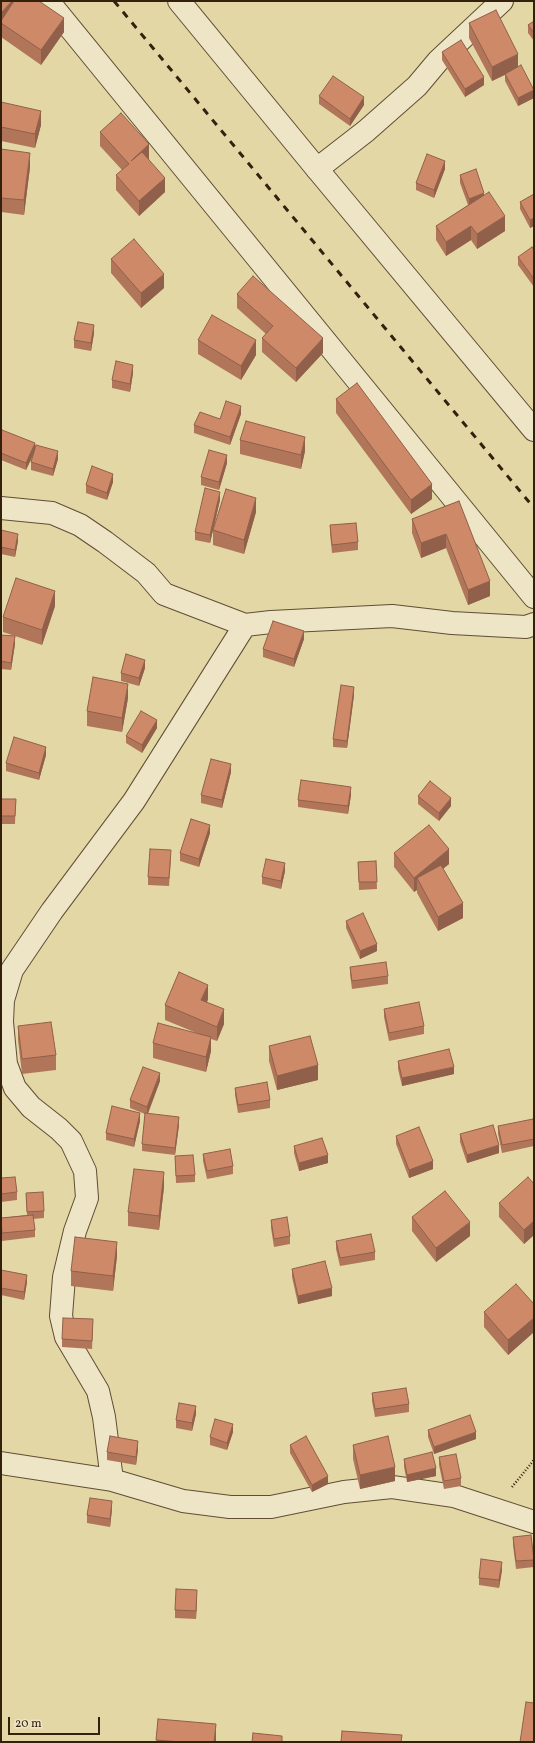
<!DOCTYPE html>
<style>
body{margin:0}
#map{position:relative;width:535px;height:1743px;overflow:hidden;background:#e4d7a6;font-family:Vollkorn,serif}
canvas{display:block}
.frame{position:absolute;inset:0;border:2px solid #33210e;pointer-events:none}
.scale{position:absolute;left:8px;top:1717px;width:92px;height:18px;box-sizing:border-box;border:2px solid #33210e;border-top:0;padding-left:5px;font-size:12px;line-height:14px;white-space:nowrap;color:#33210e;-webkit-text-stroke:3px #ede5c5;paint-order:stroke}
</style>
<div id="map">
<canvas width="535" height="1743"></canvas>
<div class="frame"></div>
<div class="scale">20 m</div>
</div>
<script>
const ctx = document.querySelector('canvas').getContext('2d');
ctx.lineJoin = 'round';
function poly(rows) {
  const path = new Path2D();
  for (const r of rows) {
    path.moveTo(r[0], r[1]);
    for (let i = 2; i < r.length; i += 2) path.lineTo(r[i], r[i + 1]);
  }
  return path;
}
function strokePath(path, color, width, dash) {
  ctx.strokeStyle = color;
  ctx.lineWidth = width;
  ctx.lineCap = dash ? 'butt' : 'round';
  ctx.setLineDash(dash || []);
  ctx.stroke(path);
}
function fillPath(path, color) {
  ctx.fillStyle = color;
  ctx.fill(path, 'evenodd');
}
const minor = poly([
 [48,1,534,597],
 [317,169,366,131,417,86,438,61,502,1],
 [1,508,52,513,80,525,105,542,146,573,164,594,245,625,271,622,392,616,452,623,526,627,534,624],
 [1,1463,112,1480,183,1501,230,1507,271,1507,344,1492,392,1487,454,1496,534,1522],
 [112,1480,104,1417,98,1391,66,1337,61,1316,64,1277,75,1231,87,1198,85,1171,71,1141,59,1129,31,1107,15,1088,6,1064,2,1022,3,1000,12,970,52,911,134,801,245,625]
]);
const tertiary = poly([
 [179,1,317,169,534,430]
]);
strokePath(minor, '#5f4e34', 24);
strokePath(tertiary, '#5f4e34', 24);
strokePath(poly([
 [512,1487,534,1460]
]), '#33210e', 2.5, [1, 2]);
strokePath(minor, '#ede5c5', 22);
strokePath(tertiary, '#ede5c5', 22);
strokePath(poly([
 [114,1,534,508]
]), '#33210e', 3, [7, 7]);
fillPath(poly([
 [1,1,64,32,41,65,1,37],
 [534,21,534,41,528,33,528,25],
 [469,23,518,66,534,98,518,106,505,81,505,75,492,81,469,38],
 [442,52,484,85,465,97,442,60],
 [319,96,364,105,350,126,319,104],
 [1,102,41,125,35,148,1,141],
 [100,132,149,158,149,159,165,192,139,216,116,190,116,175,122,170,100,146],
 [1,149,30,167,24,215,1,212],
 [445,169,434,198,416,190,416,183],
 [460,175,484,195,505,231,477,249,471,240,446,256,436,240,436,226,468,205,460,183],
 [534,194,534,226,530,228,520,209,520,202],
 [534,250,534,287,518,265,518,257],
 [111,259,164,288,141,308,111,273],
 [237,294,323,353,296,382,262,352,262,338,266,334,237,308],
 [94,333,91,351,74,348,74,340],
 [198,340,256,355,241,380,198,354],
 [133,373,130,392,112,388,112,380],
 [336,399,432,499,411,514,336,413],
 [241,414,230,445,194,433,194,425],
 [1,431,35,451,26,470,1,460],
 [240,440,305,451,301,469,240,454],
 [58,459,53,476,31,470,31,462],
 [227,463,219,490,201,485,201,477],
 [113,482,107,500,86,493,86,485],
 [220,500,210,543,195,540,195,532],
 [459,501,490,596,468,605,446,548,421,558,412,533,412,519],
 [256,512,244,554,213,545,213,530],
 [330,525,358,542,358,550,332,553,330,533],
 [1,530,18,541,15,557,1,554],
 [55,606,42,645,3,632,3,617],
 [1,635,15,644,11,670,1,669],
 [304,639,294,667,263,657,263,649],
 [145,668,139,686,121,681,121,673],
 [354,695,347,748,333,747,333,739],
 [128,698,122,732,87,726,87,711],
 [157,728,142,753,126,743,126,736],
 [46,755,39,780,6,771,6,763],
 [231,772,222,808,201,803,201,795],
 [351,795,348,814,298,807,298,800],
 [418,796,451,806,439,821,418,804],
 [1,799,16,799,15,824,1,824],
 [210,833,199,867,180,861,180,853],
 [394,853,449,864,443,869,463,918,438,931,417,893,417,890,414,892,394,867],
 [171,858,169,886,148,885,148,877],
 [376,861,377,889,359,890,358,862],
 [285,871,281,889,262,884,262,877],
 [346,921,377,951,360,959,346,928],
 [350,967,388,976,388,984,352,989,350,974],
 [208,999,207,1003,224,1024,217,1041,211,1039,211,1051,206,1072,153,1058,153,1043,199,1034,165,1020,165,1005],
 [384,1009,424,1026,424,1034,389,1041,384,1017],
 [18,1026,56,1055,56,1070,22,1074,18,1040],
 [269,1046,318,1080,277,1090,269,1061],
 [398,1061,454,1074,402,1086,398,1069],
 [160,1081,148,1114,179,1125,175,1155,142,1151,142,1144,145,1114,130,1108,130,1100],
 [235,1088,270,1100,270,1108,238,1113,235,1095],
 [140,1121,134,1147,106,1140,106,1133],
 [534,1123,534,1146,502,1153,498,1134,498,1126],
 [460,1134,499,1153,467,1163,460,1142],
 [396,1136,433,1169,409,1178,396,1144],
 [294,1146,328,1163,299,1171,294,1153],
 [203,1154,233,1166,233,1174,207,1179,203,1161],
 [175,1156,195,1175,195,1182,176,1183],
 [1,1178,17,1192,17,1200,1,1202],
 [534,1184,534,1235,524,1244,499,1217,499,1203],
 [164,1187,159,1230,128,1226,128,1212],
 [26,1193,44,1211,44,1218,33,1219,35,1230,35,1237,2,1241,1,1233,1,1218,27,1215],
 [412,1217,470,1236,436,1262,412,1231],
 [271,1220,290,1236,290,1244,274,1247,271,1228],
 [336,1241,375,1252,375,1260,340,1266,336,1249],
 [117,1256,113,1291,71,1286,71,1271],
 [292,1269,332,1296,298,1304,292,1277],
 [1,1270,27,1282,24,1300,1,1295],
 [534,1304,534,1332,508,1355,484,1327,484,1312],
 [93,1327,92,1349,62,1347,62,1339],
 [372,1393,409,1404,409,1412,375,1417,372,1401],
 [196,1414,192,1431,176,1428,176,1420],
 [428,1430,476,1439,434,1454,428,1437],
 [233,1432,227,1450,210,1445,210,1437],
 [290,1445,328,1484,312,1492,290,1453],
 [353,1445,395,1481,360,1489,353,1459],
 [138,1449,136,1465,107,1460,107,1452],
 [439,1457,461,1478,461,1486,444,1489,439,1465],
 [404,1459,436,1476,407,1482,404,1467],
 [112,1509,110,1527,87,1523,87,1515],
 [513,1537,534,1560,534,1567,516,1569,513,1545],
 [502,1570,499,1588,479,1585,479,1578],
 [197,1598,196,1619,175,1618,175,1610],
 [158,1719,216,1738,216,1742,156,1742]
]), '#b1765a');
fillPath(poly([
 [12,1,24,1,2,24,2,12],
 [64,18,64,32,41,65,41,50],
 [518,54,518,68,492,81,492,67],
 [484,77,484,85,465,97,465,89],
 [534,90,534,98,518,106,518,98],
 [364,97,364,105,350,126,350,119],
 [41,111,41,125,35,148,35,134],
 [149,144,149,158,131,176,131,161],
 [30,153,30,167,24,215,24,200],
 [445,161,445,169,434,198,434,190],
 [165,178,165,192,139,216,139,201],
 [484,193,484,201,469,207,469,199],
 [505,216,505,231,477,249,477,234],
 [534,218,534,226,530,228,530,220],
 [471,226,471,240,446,256,446,242],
 [164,274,164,288,141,308,141,293],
 [94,325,94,333,91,351,91,343],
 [323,338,323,353,296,382,296,368],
 [256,340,256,355,241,380,241,366],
 [133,365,133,373,130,392,130,384],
 [241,406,241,414,230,445,230,437],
 [305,437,305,451,301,469,301,455],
 [35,443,35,451,26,470,26,463],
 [58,451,58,459,53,476,53,469],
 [227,455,227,463,219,490,219,482],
 [113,474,113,482,107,500,107,493],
 [432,484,432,499,411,514,411,500],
 [220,492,220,500,210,543,210,535],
 [256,498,256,512,244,554,244,540],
 [18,534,18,541,15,557,15,550],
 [446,534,446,548,421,558,421,543],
 [490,581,490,596,468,605,468,590],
 [55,591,55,606,42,645,42,630],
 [304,631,304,639,294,667,294,659],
 [15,636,15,644,11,670,11,663],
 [145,660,145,668,139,686,139,678],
 [128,684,128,698,122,732,122,718],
 [354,687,354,695,347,748,347,741],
 [157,720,157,728,142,753,142,745],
 [46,747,46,755,39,780,39,773],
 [231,764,231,772,222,808,222,800],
 [351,787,351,795,348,814,348,806],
 [451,798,451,806,439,821,439,813],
 [210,825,210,833,199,867,199,859],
 [449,849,449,864,421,886,417,878,417,890,414,892,414,878],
 [285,863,285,871,281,889,281,881],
 [463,903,463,918,438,931,438,917],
 [377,944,377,951,360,959,360,951],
 [208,985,208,999,201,1015,201,1000],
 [224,1009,224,1024,217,1041,217,1027],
 [211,1037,211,1051,206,1072,206,1057],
 [318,1065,318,1080,277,1090,277,1076],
 [454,1067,454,1074,402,1086,402,1078],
 [160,1073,160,1081,147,1115,147,1107],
 [140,1113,140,1121,134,1147,134,1139],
 [179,1117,179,1125,175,1155,175,1148],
 [499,1145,499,1153,467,1163,467,1155],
 [328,1155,328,1163,299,1171,299,1163],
 [433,1161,433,1169,409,1178,409,1170],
 [164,1172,164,1187,159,1230,159,1216],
 [534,1221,534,1235,524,1244,524,1230],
 [470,1222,470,1236,436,1262,436,1248],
 [117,1242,117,1256,113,1291,113,1276],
 [27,1275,27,1282,24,1300,24,1292],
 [332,1288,332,1296,298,1304,298,1296],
 [534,1318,534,1332,508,1355,508,1340],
 [196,1406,196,1414,192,1431,192,1423],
 [233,1424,233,1432,227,1450,227,1443],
 [476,1432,476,1439,434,1454,434,1447],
 [138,1441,138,1449,136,1465,136,1457],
 [395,1467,395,1481,360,1489,360,1475],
 [436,1468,436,1476,407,1482,407,1475],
 [328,1476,328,1484,312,1492,312,1485],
 [112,1501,112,1509,110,1527,110,1519],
 [502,1562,502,1570,499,1588,499,1580],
 [197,1590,197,1598,196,1619,196,1611],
 [216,1724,216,1742,214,1742]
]), '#90604a');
const building = poly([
 [1,1,12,1,2,12,1,11,1,1],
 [14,1,39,1,64,18,41,50,1,23,1,21,14,1],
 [496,10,518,54,492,67,469,23,496,10],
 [534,21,534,33,528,25,534,21],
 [461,40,484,77,465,89,442,52,461,40],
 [521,65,534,90,518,98,505,74,521,65],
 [333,76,364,97,350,119,319,96,333,76],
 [1,102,41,111,35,134,1,127,1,102],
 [121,113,149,144,131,161,142,152,165,178,139,201,116,175,129,164,100,132,121,113],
 [1,149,30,153,24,200,1,198,1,149],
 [427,154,445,161,434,190,416,183,427,154],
 [476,169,484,193,469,199,460,175,476,169],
 [489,192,505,216,477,234,471,226,446,242,436,226,489,192],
 [534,194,534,218,530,220,520,202,534,194],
 [134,239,164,274,141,293,111,259,134,239],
 [532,247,534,250,534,279,518,257,532,247],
 [253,276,323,338,296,368,262,338,273,326,237,294,253,276],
 [212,315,256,340,241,366,198,340,212,315],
 [78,322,94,325,91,343,74,340,78,322],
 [116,361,133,365,130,384,112,380,116,361],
 [357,383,432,484,411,500,336,399,357,383],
 [226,401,241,406,230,437,194,425,200,412,220,419,226,401],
 [246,421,305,437,301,455,240,440,246,421],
 [2,430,35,443,26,463,1,453,1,431,2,430],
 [36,445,58,451,53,469,31,462,36,445],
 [209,450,227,455,219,482,201,477,209,450],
 [92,466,113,474,107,493,86,485,92,466],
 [205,488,220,492,210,535,195,532,205,488],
 [226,489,256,498,244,540,213,530,226,489],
 [459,501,490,581,468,590,446,534,421,543,412,519,459,501],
 [356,523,358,542,332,545,330,525,356,523],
 [1,530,18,534,15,550,1,547,1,530],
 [16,578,55,591,42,630,3,617,16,578],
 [273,621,304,631,294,659,263,649,273,621],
 [1,635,15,636,11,663,1,661,1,635],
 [126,654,145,660,139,678,121,673,126,654],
 [93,677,128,684,122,718,87,711,93,677],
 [341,685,354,687,347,741,333,739,341,685],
 [141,711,157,720,142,745,126,736,141,711],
 [14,737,46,747,39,773,6,763,14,737],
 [211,759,231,764,222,800,201,795,211,759],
 [301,780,351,787,348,806,298,800,301,780],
 [430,781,451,798,439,813,418,796,430,781],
 [1,799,16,799,15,816,1,816,1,799],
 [191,819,210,825,199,859,180,853,191,819],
 [429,825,449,849,414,878,394,853,429,825],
 [150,849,171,850,169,878,148,877,150,849],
 [266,859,285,863,281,881,262,877,266,859],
 [376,861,377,882,359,882,358,862,376,861],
 [441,865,463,903,438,917,417,878,441,865],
 [363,913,377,944,360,951,346,921,363,913],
 [386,962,388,976,352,981,350,967,386,962],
 [179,972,208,985,201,1000,224,1009,217,1027,165,1005,179,972],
 [419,1002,424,1026,389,1033,384,1009,419,1002],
 [51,1022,56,1055,22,1059,18,1026,51,1022],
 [158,1023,211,1037,206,1057,153,1043,158,1023],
 [310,1036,318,1065,277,1076,269,1046,310,1036],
 [449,1049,454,1067,402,1078,398,1061,449,1049],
 [143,1067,160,1073,147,1107,130,1100,143,1067],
 [267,1082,270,1100,238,1105,235,1088,267,1082],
 [112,1106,140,1113,134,1139,106,1133,112,1106],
 [145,1113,179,1117,175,1148,142,1144,145,1113],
 [533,1119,534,1123,534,1139,502,1145,498,1126,533,1119],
 [493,1125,499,1145,467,1155,460,1134,493,1125],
 [419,1127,433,1161,409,1170,396,1136,419,1127],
 [322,1138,328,1155,299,1163,294,1146,322,1138],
 [230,1149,233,1166,207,1171,203,1154,230,1149],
 [193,1155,195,1175,176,1176,175,1156,193,1155],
 [134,1169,164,1172,159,1216,128,1212,134,1169],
 [15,1177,17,1192,1,1194,1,1178,15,1177],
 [528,1177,534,1184,534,1221,524,1230,499,1203,528,1177],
 [445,1191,470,1222,436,1248,412,1217,445,1191],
 [43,1192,44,1211,27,1212,26,1193,43,1192],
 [33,1215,35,1230,2,1233,1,1218,33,1215],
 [287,1217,290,1236,274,1239,271,1220,287,1217],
 [371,1234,375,1252,340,1258,336,1241,371,1234],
 [75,1237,117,1242,113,1276,71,1271,75,1237],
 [325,1261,332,1288,298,1296,292,1269,325,1261],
 [1,1270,27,1275,24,1292,1,1288,1,1270],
 [516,1284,534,1304,534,1318,508,1340,484,1312,516,1284],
 [63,1318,93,1319,92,1341,62,1339,63,1318],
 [406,1388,409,1404,375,1409,372,1393,406,1388],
 [179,1403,196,1406,192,1423,176,1420,179,1403],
 [470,1415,476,1432,434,1447,428,1430,470,1415],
 [215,1419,233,1424,227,1443,210,1437,215,1419],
 [110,1436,138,1441,136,1457,107,1452,110,1436],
 [306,1436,328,1476,312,1485,290,1445,306,1436],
 [388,1436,395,1467,360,1475,353,1445,388,1436],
 [432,1452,436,1468,407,1475,404,1459,432,1452],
 [456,1454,461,1478,444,1481,439,1457,456,1454],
 [90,1498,112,1501,110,1519,87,1515,90,1498],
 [531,1535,534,1560,516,1561,513,1537,531,1535],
 [481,1559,502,1562,499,1580,479,1578,481,1559],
 [176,1589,197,1590,196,1611,175,1610,176,1589],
 [526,1702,534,1703,534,1742,520,1742,526,1702],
 [158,1719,216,1724,214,1742,181,1742,156,1740,158,1719],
 [342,1731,402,1735,401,1742,341,1742,342,1731],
 [253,1733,282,1736,282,1742,252,1742,253,1733]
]);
fillPath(building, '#ce8969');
strokePath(building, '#90604a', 1);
</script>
